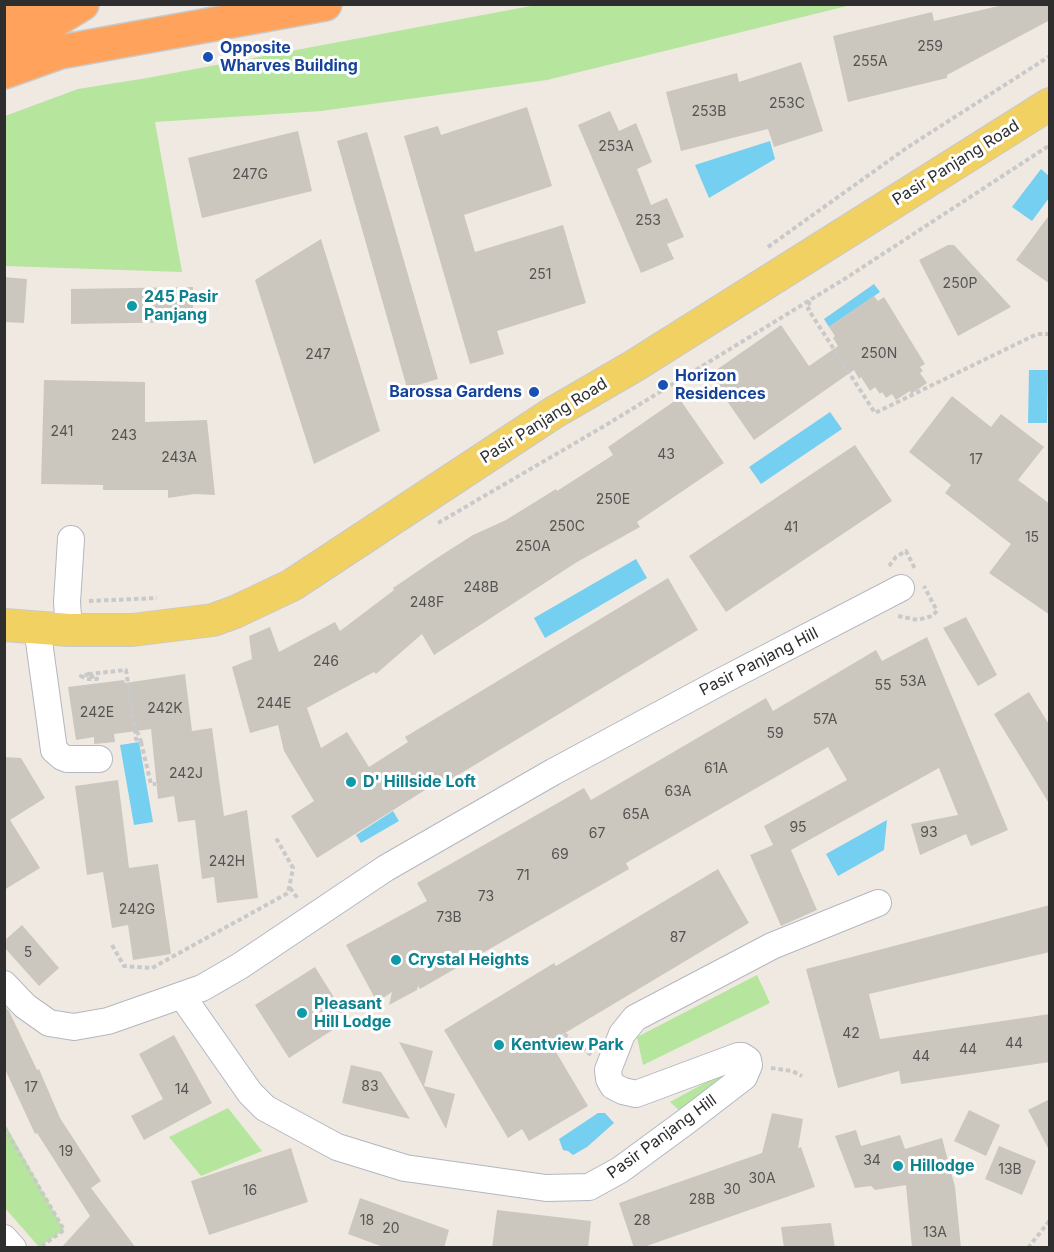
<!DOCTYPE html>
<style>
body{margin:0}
#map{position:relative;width:1054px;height:1252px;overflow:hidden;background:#efe9e1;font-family:Inter,sans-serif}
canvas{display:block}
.frame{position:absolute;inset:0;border:6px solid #2e2e2e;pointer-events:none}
</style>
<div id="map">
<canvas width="1054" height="1252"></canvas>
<div class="frame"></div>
</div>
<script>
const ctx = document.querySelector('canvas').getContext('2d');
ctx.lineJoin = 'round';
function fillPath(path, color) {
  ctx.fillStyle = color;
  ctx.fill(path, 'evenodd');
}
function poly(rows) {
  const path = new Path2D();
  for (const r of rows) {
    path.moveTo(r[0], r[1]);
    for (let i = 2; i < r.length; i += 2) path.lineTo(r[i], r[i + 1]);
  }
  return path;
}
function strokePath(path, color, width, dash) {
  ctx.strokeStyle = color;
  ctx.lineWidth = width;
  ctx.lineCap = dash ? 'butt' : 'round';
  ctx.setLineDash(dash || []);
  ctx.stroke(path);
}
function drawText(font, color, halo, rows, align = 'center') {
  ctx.font = font + ' Inter,sans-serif';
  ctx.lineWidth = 6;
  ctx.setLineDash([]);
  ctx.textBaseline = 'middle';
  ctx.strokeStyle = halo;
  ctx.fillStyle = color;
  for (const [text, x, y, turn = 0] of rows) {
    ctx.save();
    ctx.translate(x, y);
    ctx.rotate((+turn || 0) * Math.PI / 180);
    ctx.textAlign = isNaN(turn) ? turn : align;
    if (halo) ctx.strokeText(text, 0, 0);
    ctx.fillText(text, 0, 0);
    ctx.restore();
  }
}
fillPath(poly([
 [536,5,851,5,547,80,321,111,155,122,182,272,5,266,5,116,78,89,147,78],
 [757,975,770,1003,643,1065,637,1037],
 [738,1065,681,1112,670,1102],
 [228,1108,262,1151,201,1176,169,1137],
 [5,1124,64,1230,39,1247,5,1208]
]), '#b6e59e');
fillPath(poly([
 [770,141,775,159,709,198,695,165],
 [1041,169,1049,176,1049,198,1032,221,1012,207],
 [874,284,880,292,829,327,824,319],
 [1029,370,1048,370,1047,423,1028,423],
 [830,412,842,429,761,484,749,467],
 [636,559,647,578,545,638,534,618],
 [139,742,153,822,134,825,120,745],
 [393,811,399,821,361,843,356,835],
 [887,820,884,850,838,876,826,854],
 [598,1113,605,1113,614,1123,587,1147,573,1155,568,1151,563,1150,559,1139]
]), '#75cff0');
fillPath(poly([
 [1007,4,1050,4,1050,20,947,75,947,78,848,102,833,36,932,12,934,21],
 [801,62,823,131,774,147,768,129,681,151,666,92,737,73,739,82],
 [527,107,552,186,464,215,475,252,563,225,586,303,497,331,504,354,470,364,404,136,438,126,441,135],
 [610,111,619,131,636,123,652,162,637,169,651,205,667,198,684,237,667,244,674,259,641,273,578,125],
 [298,131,312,191,202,218,188,158],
 [367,132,438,379,407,388,337,141],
 [1050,214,1050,284,1016,260],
 [321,239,380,431,314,464,255,280],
 [948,245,954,245,1011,307,958,336,919,260],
 [4,277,27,279,24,323,4,322],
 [193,287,193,322,71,324,71,289],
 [874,296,878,301,884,297,925,364,920,367,923,371,920,373,927,383,911,394,910,391,896,400,892,394,886,398,882,392,880,394,875,387,870,391,861,377,859,379,854,370,754,440,709,375,781,325,809,366,838,346,833,338,835,336,829,327],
 [44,380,145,382,145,422,207,420,215,495,194,494,168,498,168,490,103,490,103,485,41,484],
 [952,396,991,427,1001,414,1044,447,1018,480,1050,504,1050,615,989,573,1011,544,945,493,951,485,909,452],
 [679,398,724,463,637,522,640,527,577,562,434,655,422,634,376,674,374,672,307,708,321,748,347,732,369,767,408,742,405,737,668,578,698,630,435,789,433,785,317,858,291,816,314,801,284,751,278,725,250,733,232,667,252,659,249,636,270,627,279,652,335,622,340,631,394,590,393,588,437,558,473,535,506,520,556,489,557,491,613,455,608,447],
 [855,445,892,501,726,612,689,556],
 [966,617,997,675,978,686,943,628],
 [927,637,1008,830,971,846,966,834,920,855,911,824,958,815,939,768,791,850,817,910,781,926,750,855,773,845,764,826,847,780,828,747,626,863,629,869,446,974,420,989,418,986,417,990,389,1005,392,992,377,1002,346,945,427,901,417,883,584,788,591,800,766,698,773,711,876,650,882,661],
 [185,674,192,731,212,728,224,816,247,810,258,898,217,903,214,877,202,879,195,820,178,822,174,796,158,799,151,729,114,734,115,742,94,744,94,737,76,740,68,687,124,680,125,683],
 [1029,692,1050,726,1050,805,994,714],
 [4,757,21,758,45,798,10,820,40,868,4,890],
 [118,780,129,868,158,864,171,954,133,960,128,925,112,928,103,872,87,875,75,786],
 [718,869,749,923,550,1042,588,1106,529,1141,522,1129,508,1138,444,1030,554,963,556,966],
 [1050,905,1050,952,869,994,880,1039,1050,1014,1050,1062,901,1084,899,1071,838,1088,806,969],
 [22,925,59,968,39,986,4,947,4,941],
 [315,967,345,1015,345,1022,289,1058,255,1005],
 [4,1006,9,1011,37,1070,39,1069,60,1118,101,1181,91,1188,136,1248,61,1248,90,1216,37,1133,35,1134,4,1067],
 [174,1035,212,1103,144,1140,131,1116,163,1099,139,1054],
 [399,1042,433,1051,424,1086,455,1094,446,1129],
 [351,1065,381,1072,410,1119,342,1103],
 [1050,1099,1050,1152,1028,1110],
 [969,1110,1000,1125,986,1156,954,1141],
 [772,1113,803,1119,798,1148,801,1147,815,1187,641,1248,634,1248,619,1203,762,1153],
 [856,1130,861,1146,900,1135,905,1149,942,1138,955,1187,961,1248,912,1248,906,1185,875,1190,871,1186,855,1188,835,1136],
 [999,1146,1036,1161,1022,1195,985,1179],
 [291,1148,308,1202,209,1235,191,1181],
 [360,1198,449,1230,444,1248,386,1248,348,1234],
 [497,1210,591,1221,588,1248,492,1248],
 [831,1223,835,1248,784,1248,781,1227]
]), '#cbc7bf');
const minor = poly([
 [37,627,54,750,62,757,67,759,99,759],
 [69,630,67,602,71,539],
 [4,984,25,1006,49,1023,74,1027,108,1021,202,988,240,966,386,868,553,772,722,681,901,588],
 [184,995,187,1003,250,1093,265,1108,337,1147,405,1168,546,1188,589,1187,620,1170,688,1120,744,1077,749,1065,748,1060,742,1056,738,1056,636,1094,623,1091,613,1086,609,1079,608,1070,622,1034,635,1018,772,946,878,903],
 [4,1238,13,1248]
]);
const major = poly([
 [4,625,69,630,132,630,213,620,235,612,292,585,553,413,634,366,1050,104]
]);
const highway = poly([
 [4,14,51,4],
 [4,44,43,28,82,4],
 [4,72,60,52,325,4]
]);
strokePath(minor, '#b4b7c1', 28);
strokePath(major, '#c9c9c9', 34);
strokePath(highway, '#c9c9c9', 36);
strokePath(poly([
 [768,247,908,147,1050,56],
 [808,301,811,307,808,309,875,413,1037,334,1050,334],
 [438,523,606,425,846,278,1050,145],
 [889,566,896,557,906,551,915,569],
 [89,601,157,598],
 [898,616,918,620,932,616,937,611,924,586],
 [89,674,81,676,87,679,97,679,96,676,89,677,89,674,126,670,135,729],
 [139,735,135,729,136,739,141,742,140,738],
 [141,742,151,784,156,784],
 [290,888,299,900],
 [112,945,124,966,152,968,288,893,293,868,276,838],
 [564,1034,591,1055],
 [771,1068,792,1071,802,1076],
 [4,1127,64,1230,39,1248],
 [1028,1248,1050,1220]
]), '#c9c9c9', 4, [4.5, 3]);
strokePath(minor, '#fff', 26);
strokePath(major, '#f2d163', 32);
strokePath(highway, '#ffa35c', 33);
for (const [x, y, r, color] of [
 [208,57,6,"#1a4fb4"],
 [132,306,6,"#0f9aa8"],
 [663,385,6,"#1a4fb4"],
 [534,392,6,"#1a4fb4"],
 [351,782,6,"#0f9aa8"],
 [396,960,6,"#0f9aa8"],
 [302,1013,6,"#0f9aa8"],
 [499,1045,6,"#0f9aa8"],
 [898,1166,6,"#0f9aa8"]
]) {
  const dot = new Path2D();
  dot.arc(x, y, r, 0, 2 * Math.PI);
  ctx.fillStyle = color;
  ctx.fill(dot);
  strokePath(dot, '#fff', 2);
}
drawText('14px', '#555452', null, [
 ["259",930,47],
 ["255A",870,62],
 ["253C",787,104],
 ["253B",709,112],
 ["253A",616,147],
 ["247G",250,175],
 ["253",648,221],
 ["251",540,275],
 ["250P",960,284],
 ["250N",879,354],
 ["247",318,355],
 ["241",62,432],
 ["243",124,436],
 ["43",666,455],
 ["243A",179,458],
 ["17",976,460],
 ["250E",613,500],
 ["250C",567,527],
 ["41",791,528],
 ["15",1032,538],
 ["250A",533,547],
 ["248B",481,588],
 ["248F",427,603],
 ["246",326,662],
 ["53A",913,682],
 ["55",883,686],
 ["244E",274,704],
 ["242K",165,709],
 ["242E",97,713],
 ["57A",825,720],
 ["59",775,734],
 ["61A",716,769],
 ["242J",186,774],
 ["63A",678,792],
 ["65A",636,815],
 ["95",798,828],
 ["93",929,833],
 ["67",597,834],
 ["69",560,855],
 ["242H",227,862],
 ["71",523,876],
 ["73",486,897],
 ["242G",137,910],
 ["73B",449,918],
 ["87",678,938],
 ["5",28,953],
 ["42",851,1034],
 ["44",1014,1044],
 ["44",968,1050],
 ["44",921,1057],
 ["83",370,1087],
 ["17",31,1088],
 ["14",182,1090],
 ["19",66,1152],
 ["34",872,1161],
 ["13B",1010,1170],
 ["30A",762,1179],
 ["30",732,1190],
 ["16",250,1191],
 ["28B",702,1200],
 ["18",367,1221],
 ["28",642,1221],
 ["20",391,1229],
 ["13A",935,1233]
]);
drawText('bold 16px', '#164399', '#fff', [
 ["Opposite",220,48],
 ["Wharves Building",220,66],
 ["Horizon",675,376],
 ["Residences",675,394],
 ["Barossa Gardens",522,392,"right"]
], 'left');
drawText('16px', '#2e2e2e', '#fff', [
 ["Pasir Panjang Road",956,163,-32],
 ["Pasir Panjang Road",544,421,-32],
 ["Pasir Panjang Hill",759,662,-27],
 ["Pasir Panjang Hill",662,1137,-36]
]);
drawText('bold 16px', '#0d838f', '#fff', [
 ["245 Pasir",144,297],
 ["Panjang",144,315],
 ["D' Hillside Loft",363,782],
 ["Crystal Heights",408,960],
 ["Pleasant",314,1004],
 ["Hill Lodge",314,1022],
 ["Kentview Park",511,1045],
 ["Hillodge",910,1166]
], 'left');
</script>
